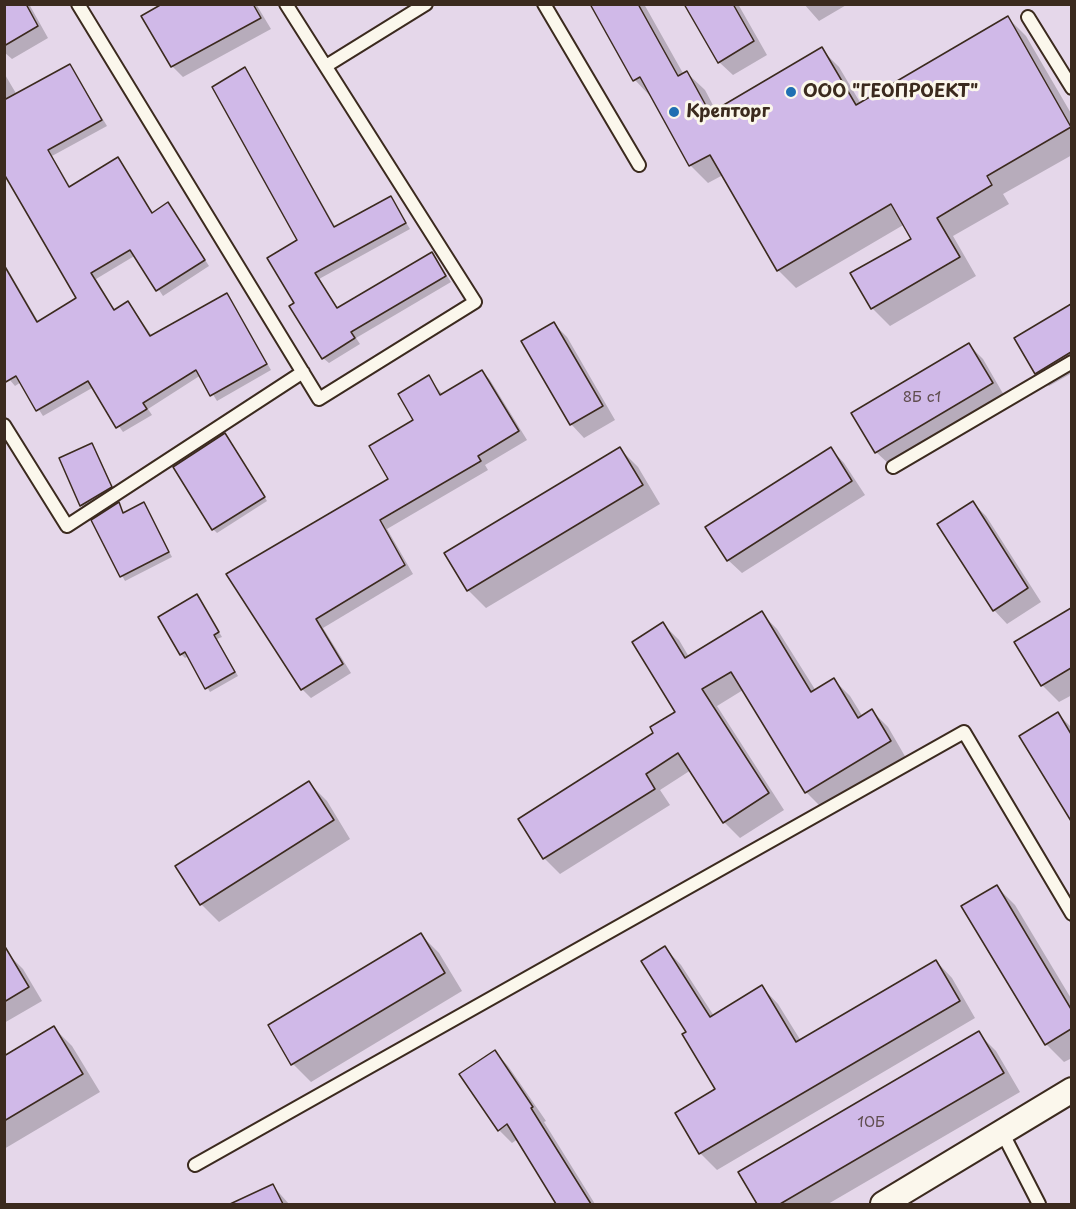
<!DOCTYPE html>
<meta charset="utf-8">
<style>
body{margin:0}
#map{position:relative;width:1076px;height:1209px;overflow:hidden;background:#eee4eb;font-family:"Playpen Sans",sans-serif}
canvas{display:block}
.frame{position:absolute;inset:0;border:6px solid #3b2a1e;pointer-events:none}
</style>
<div id="map">
<canvas width="1076" height="1209"></canvas>
<div class="frame"></div>
</div>
<script>
const ctx = document.querySelector('canvas').getContext('2d');
ctx.lineJoin = 'round';
function fillPath(path, color) {
  ctx.fillStyle = color;
  ctx.fill(path, 'evenodd');
}
function poly(rows) {
  const path = new Path2D();
  for (const r of rows) {
    path.moveTo(r[0], r[1]);
    for (let i = 2; i < r.length; i += 2) path.lineTo(r[i], r[i + 1]);
  }
  return path;
}
function strokePath(path, color, width, dash) {
  ctx.strokeStyle = color;
  ctx.lineWidth = width;
  ctx.lineCap = dash ? 'butt' : 'round';
  ctx.setLineDash(dash || []);
  ctx.stroke(path);
}
function drawText(font, color, halo, rows, align = 'center') {
  ctx.font = font + ' "Playpen Sans",sans-serif';
  ctx.lineWidth = 6;
  ctx.setLineDash([]);
  ctx.textBaseline = 'middle';
  ctx.strokeStyle = halo;
  ctx.fillStyle = color;
  for (const [text, x, y, turn = 0] of rows) {
    ctx.save();
    ctx.translate(x, y);
    ctx.rotate((+turn || 0) * Math.PI / 180);
    ctx.textAlign = isNaN(turn) ? turn : align;
    if (halo) ctx.strokeText(text, 0, 0);
    ctx.fillText(text, 0, 0);
    ctx.restore();
  }
}
fillPath(poly([
 [5,5,1071,5,1071,1204,5,1204]
]), '#e5d7ea');
fillPath(poly([
 [4,4,29,4,48,38,12,59,4,52],
 [165,4,256,4,271,29,183,77,172,66],
 [594,4,644,4,684,75,687,73,705,90,716,111,821,49,839,67,861,104,1008,18,1026,36,1072,115,1072,155,1003,194,1009,204,953,236,976,276,890,326,872,308,913,239,905,224,796,288,778,270,723,175,708,183,690,165,652,98,635,80],
 [686,4,738,4,767,55,733,75,719,62],
 [804,4,848,4,819,21],
 [70,65,107,126,52,156,71,188,117,159,153,214,167,204,173,210,209,266,163,296,136,255,96,279,115,311,128,302,152,336,227,295,271,370,217,401,201,375,148,409,152,415,123,432,92,388,43,416,21,382,15,386,4,373,4,263,39,323,78,299,4,171,4,73,17,95],
 [245,69,336,228,391,198,410,229,319,279,338,309,432,254,451,282,356,338,360,344,329,363,323,358,296,304,299,240],
 [1072,306,1072,373,1049,386,1036,373,1016,338],
 [554,324,567,337,615,420,584,438,571,424],
 [969,345,983,359,1005,397,890,465,876,452],
 [482,371,490,380,527,440,485,465,488,470,387,529,413,574,323,628,351,673,311,698,302,689,228,575,391,480,416,420,428,377,443,395],
 [229,439,267,501,217,533,213,529],
 [92,445,115,491,85,509,81,505],
 [620,449,638,467,660,504,486,608,468,590],
 [831,449,844,463,865,495,742,573,728,560],
 [973,503,986,516,1041,602,1007,624,994,610],
 [118,504,125,514,143,504,172,557,125,581,93,521],
 [197,596,222,637,217,639,238,676,210,692,189,656,185,658,181,654],
 [1072,610,1072,695,1059,702,1042,685,1016,642],
 [761,613,777,629,816,691,834,680,850,696,863,717,872,711,888,727,906,758,822,808,806,792,743,690,717,706,784,810,740,838,724,822,691,770,660,790,670,805,560,874,544,858,677,712,663,624,679,640,689,657],
 [1058,714,1072,728,1072,818,1022,736],
 [309,783,327,801,350,839,219,922,201,904],
 [997,887,1015,905,1072,1000,1072,1058,1064,1062,1046,1044,963,907],
 [421,935,439,953,462,991,311,1082,293,1064],
 [665,948,681,965,714,1016,762,987,778,1004,801,1041,936,961,952,978,975,1018,717,1170,700,1153,717,1090,688,1032],
 [9,955,23,969,42,1001,4,1023,4,958],
 [54,1028,72,1046,100,1092,4,1149,4,1057],
 [978,1033,996,1051,1020,1092,828,1204,759,1204,740,1172],
 [495,1052,508,1066,546,1121,544,1122,595,1204,558,1204,518,1139,512,1143,499,1130],
 [273,1186,289,1204,244,1204,242,1201]
]), '#0003');
const building = poly([
 [4,4,26,4,38,26,4,46,4,4],
 [162,4,253,4,261,18,171,67,141,16,162,4],
 [590,4,638,4,678,76,687,71,710,113,822,47,856,105,1008,16,1071,127,987,176,992,185,937,218,960,257,871,309,850,273,911,239,891,204,777,271,710,155,689,166,640,77,633,81,590,4],
 [684,4,733,4,754,41,718,63,684,4],
 [70,64,102,120,48,150,69,187,118,157,152,213,168,202,205,260,156,291,130,250,91,273,114,310,128,301,150,336,227,293,267,364,210,396,196,370,143,403,147,409,116,428,88,381,36,411,16,376,4,383,4,265,37,322,76,298,4,174,4,100,70,64],
 [245,67,334,227,391,196,406,223,315,273,337,308,432,252,446,276,351,332,355,338,322,359,289,306,294,303,267,258,297,240,212,87,245,67],
 [1071,304,1071,352,1035,374,1014,338,1071,304],
 [554,322,603,406,570,425,521,341,554,322],
 [969,343,993,383,875,453,851,413,969,343],
 [482,370,519,431,478,456,481,461,380,520,405,565,316,619,343,664,301,690,226,574,388,479,369,446,413,420,398,394,429,375,440,395,482,370],
 [225,433,265,497,212,530,173,467,225,433],
 [92,443,112,487,80,506,59,458,92,443],
 [620,447,643,485,467,591,444,553,620,447],
 [831,447,852,481,727,561,705,527,831,447],
 [973,501,1028,588,993,611,937,524,973,501],
 [119,502,123,513,144,502,169,552,120,577,91,520,119,502],
 [197,594,219,632,214,635,235,672,205,689,185,652,180,655,158,617,197,594],
 [1071,608,1071,668,1041,686,1014,642,1071,608],
 [762,611,811,692,834,678,858,718,872,709,891,741,805,793,731,672,702,689,769,793,723,823,678,753,646,774,655,789,543,859,518,819,653,733,650,727,675,712,632,642,663,622,685,658,762,611],
 [1058,712,1071,734,1071,821,1019,736,1058,712],
 [309,781,334,820,200,905,175,866,309,781],
 [997,885,1071,1009,1071,1029,1045,1045,961,906,997,885],
 [421,933,445,973,291,1065,268,1025,421,933],
 [4,945,29,987,4,1002,4,945],
 [665,946,710,1017,762,985,796,1042,936,960,960,1001,699,1154,675,1113,715,1089,682,1034,686,1032,641,961,665,946],
 [54,1026,83,1074,4,1121,4,1056,54,1026],
 [979,1031,1004,1073,780,1204,757,1204,738,1172,979,1031],
 [495,1050,533,1107,531,1108,591,1204,556,1204,507,1124,498,1131,459,1074,495,1050],
 [273,1184,283,1204,230,1204,273,1184]
]);
fillPath(building, '#d0b9e8');
strokePath(building, '#3b2a1e', 1.5);
const lane = poly([
 [78,4,319,399,475,302,286,4],
 [544,4,639,165],
 [1028,17,1072,88],
 [326,66,426,4],
 [4,425,67,526,303,372],
 [893,467,1072,362],
 [1002,1132,1039,1204],
 [195,1165,964,732,1072,914]
]);
const street = poly([
 [883,1204,1072,1090]
]);
strokePath(lane, '#3b2a1e', 16);
strokePath(street, '#3b2a1e', 28);
strokePath(lane, '#fbf7ec', 12);
strokePath(street, '#fbf7ec', 24);
for (const [x, y, r, color] of [
 [791,92,6,"#1f6fb2"],
 [674,112,6,"#1f6fb2"]
]) {
  const dot = new Path2D();
  dot.arc(x, y, r, 0, 2 * Math.PI);
  ctx.fillStyle = color;
  ctx.fill(dot);
  strokePath(dot, '#fbf7ec', 2);
}
drawText('15px', '#604e50', null, [
 ["8Б с1",922,398],
 ["10Б",871,1123]
]);
drawText('bold 18px', '#3b2a1e', '#fbf7ec', [
 ["ООО \"ГЕОПРОЕКТ\"",803,92],
 ["Крепторг",686,112]
], 'left');
</script>
